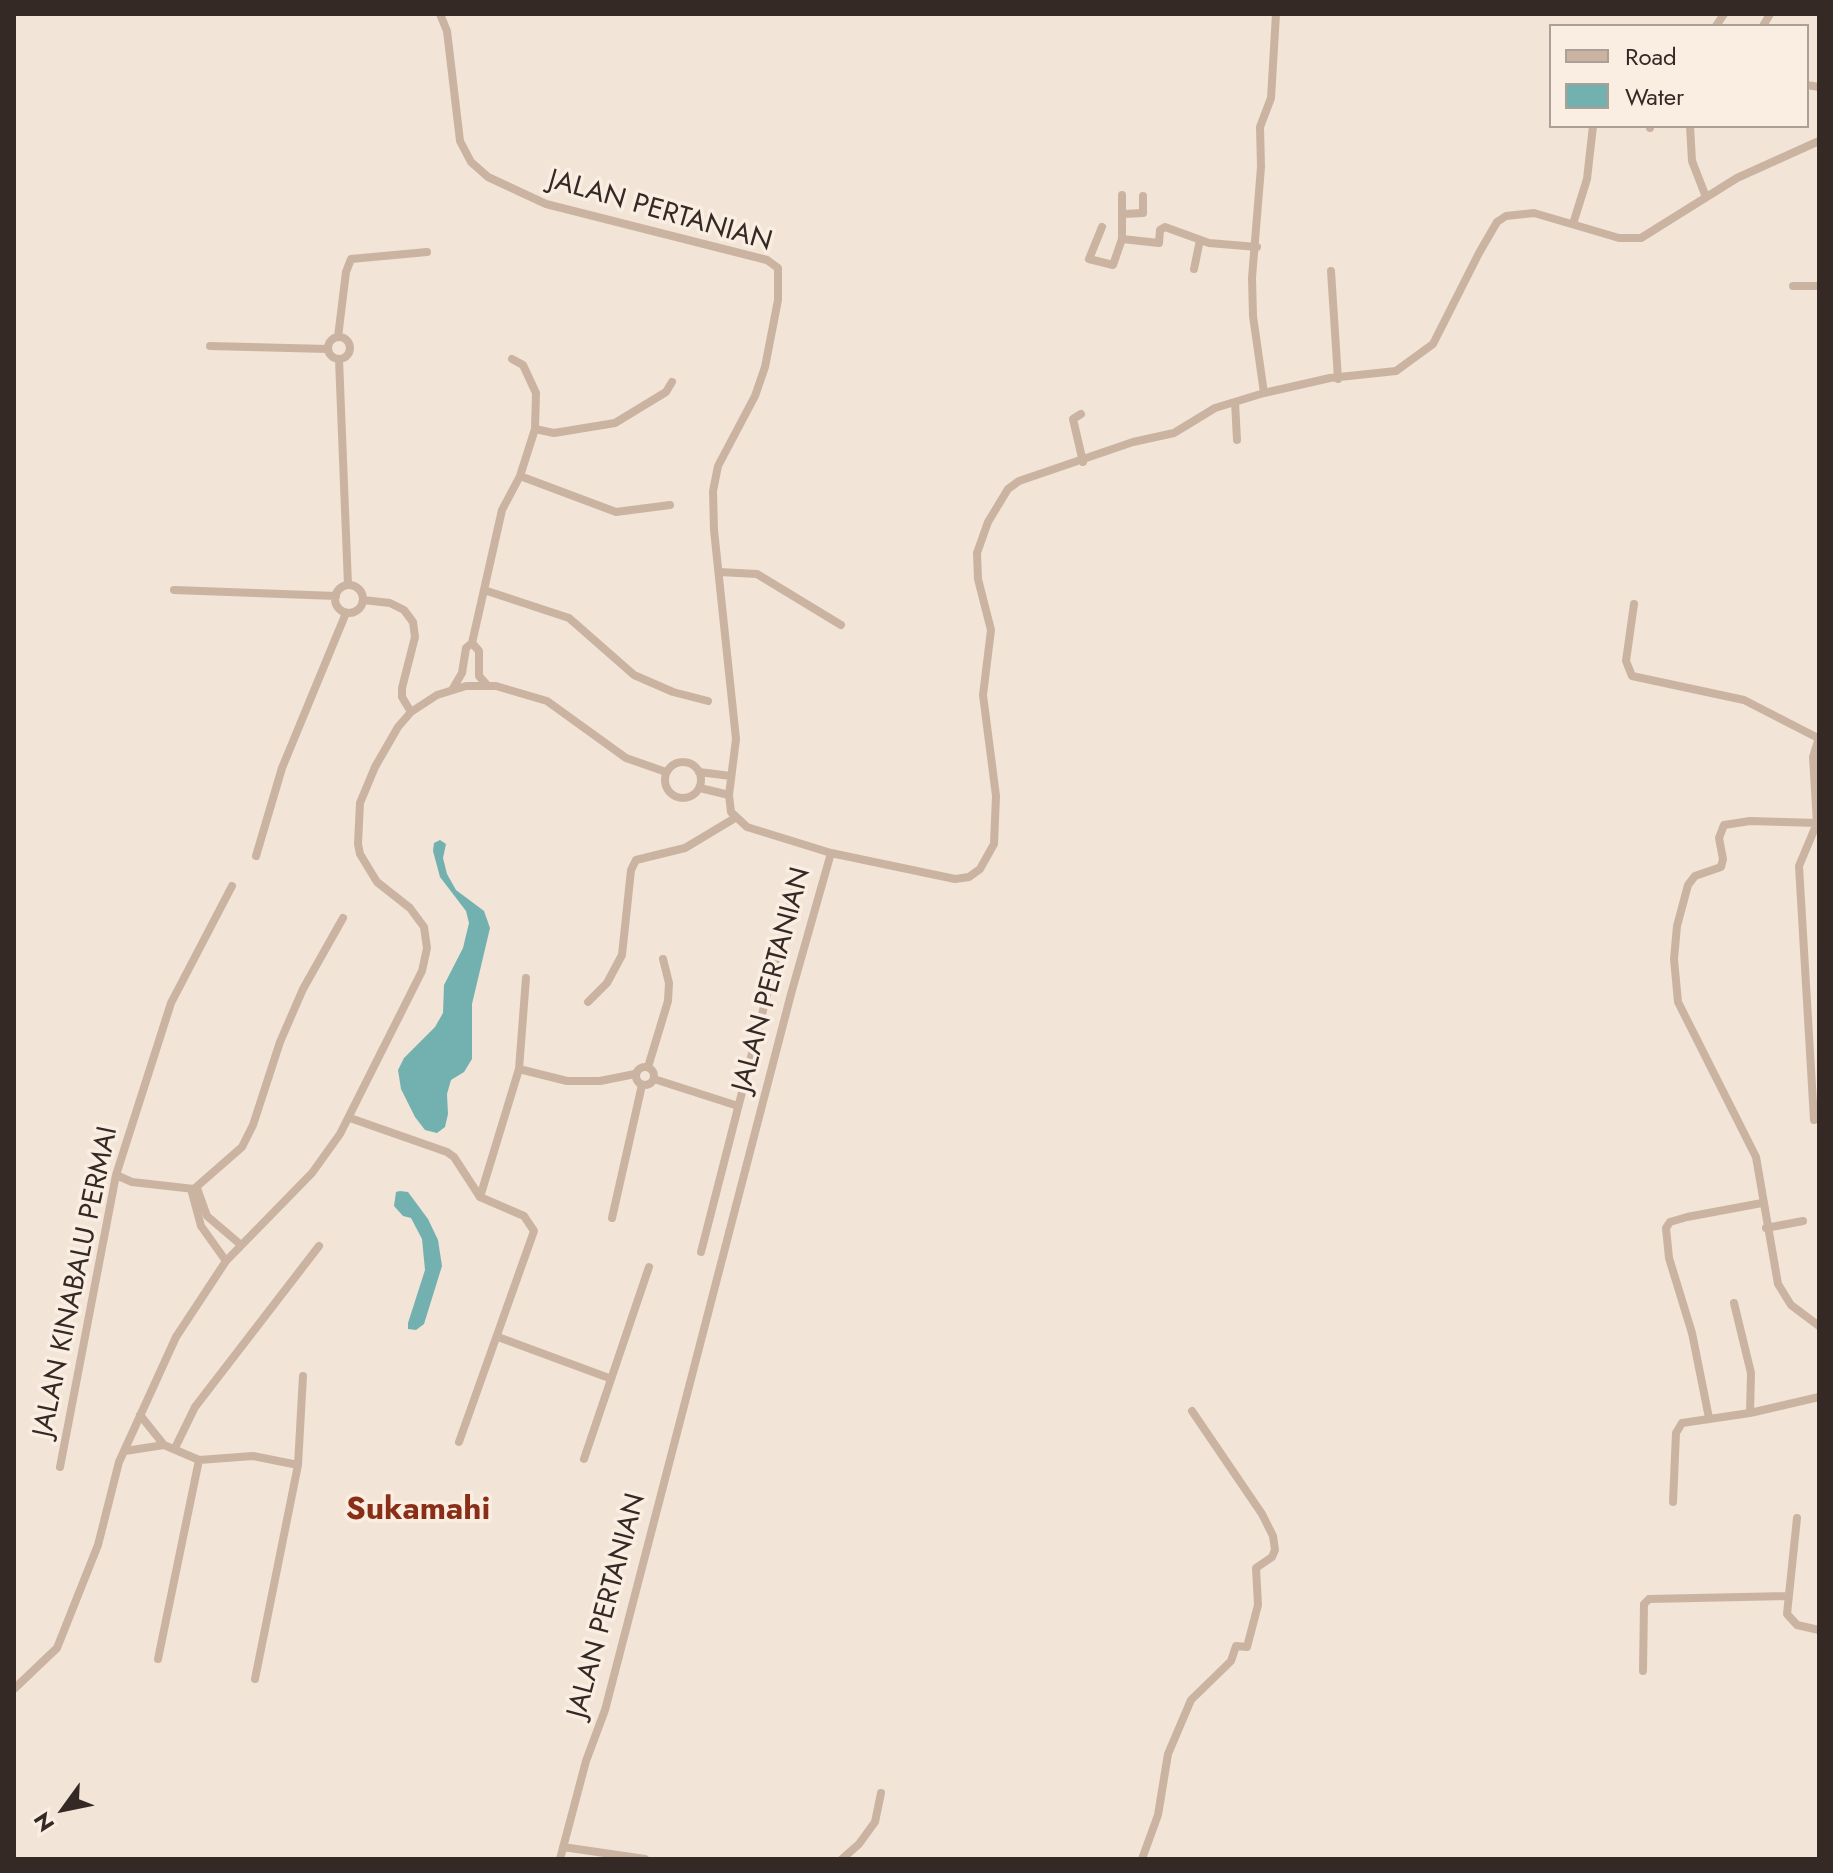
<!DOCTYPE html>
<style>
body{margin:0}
#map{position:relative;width:1833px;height:1873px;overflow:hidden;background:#f2e4d6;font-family:Jost,sans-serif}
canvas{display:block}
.frame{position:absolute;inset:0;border:16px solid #352925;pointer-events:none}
.legend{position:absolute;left:1549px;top:24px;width:260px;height:104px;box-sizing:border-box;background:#faeee2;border:2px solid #ab9f96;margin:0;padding:10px 14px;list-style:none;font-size:24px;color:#352925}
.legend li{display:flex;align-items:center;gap:16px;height:40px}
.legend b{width:40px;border:2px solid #ab9f96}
.north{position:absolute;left:24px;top:1769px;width:80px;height:80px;-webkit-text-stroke:6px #faeee2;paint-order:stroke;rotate:237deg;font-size:22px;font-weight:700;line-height:32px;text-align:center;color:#352925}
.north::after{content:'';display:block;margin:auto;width:28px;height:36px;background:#352925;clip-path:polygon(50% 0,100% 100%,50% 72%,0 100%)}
</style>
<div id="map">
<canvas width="1833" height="1873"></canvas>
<div class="frame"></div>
<ul class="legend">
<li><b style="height:10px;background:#cbb3a2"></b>Road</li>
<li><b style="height:22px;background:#73b1b1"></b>Water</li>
</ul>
<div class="north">N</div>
</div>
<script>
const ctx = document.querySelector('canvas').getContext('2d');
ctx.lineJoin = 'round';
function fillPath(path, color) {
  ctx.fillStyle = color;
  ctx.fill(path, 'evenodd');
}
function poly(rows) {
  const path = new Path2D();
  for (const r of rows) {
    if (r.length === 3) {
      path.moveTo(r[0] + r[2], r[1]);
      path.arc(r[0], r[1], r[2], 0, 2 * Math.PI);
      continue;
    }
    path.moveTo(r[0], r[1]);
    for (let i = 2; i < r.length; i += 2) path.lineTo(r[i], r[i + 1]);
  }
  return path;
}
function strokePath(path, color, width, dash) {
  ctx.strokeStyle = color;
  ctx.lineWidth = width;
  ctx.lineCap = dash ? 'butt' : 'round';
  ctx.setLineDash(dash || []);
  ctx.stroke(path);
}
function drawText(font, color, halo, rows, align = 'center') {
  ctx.font = font + ' Jost,sans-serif';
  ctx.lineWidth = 7;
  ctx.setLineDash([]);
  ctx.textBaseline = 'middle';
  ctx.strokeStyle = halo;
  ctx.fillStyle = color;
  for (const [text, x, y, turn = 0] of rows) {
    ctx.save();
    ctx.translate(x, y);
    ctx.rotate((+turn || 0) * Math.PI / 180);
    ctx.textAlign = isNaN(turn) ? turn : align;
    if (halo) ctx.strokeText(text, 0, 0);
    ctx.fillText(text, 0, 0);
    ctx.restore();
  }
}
fillPath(poly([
 [440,840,446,844,443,858,447,874,456,890,484,911,490,928,472,1004,472,1059,464,1072,451,1080,447,1094,448,1114,445,1127,437,1133,425,1130,415,1117,401,1089,398,1070,404,1058,435,1027,443,1013,444,985,463,948,469,923,466,911,440,877,433,851,434,843],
 [400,1191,408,1192,428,1219,438,1240,442,1266,424,1324,416,1330,408,1329,408,1323,425,1270,422,1239,411,1218,403,1216,394,1206,396,1192]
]), '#73b1b1');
strokePath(poly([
 [440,14,447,31,460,141,471,162,488,177,546,204,767,260,778,268,778,300,765,367,755,396,718,466,713,491,714,530,736,739,729,795,731,812,747,827,831,853,955,879,969,877,980,869,994,844,996,796,983,695,991,630,978,579,977,553,988,522,1008,489,1019,481,1133,442,1174,433,1215,408,1264,393,1330,378,1396,371,1433,344,1479,253,1497,222,1506,216,1534,213,1619,238,1641,238,1737,178,1819,141],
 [1716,26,1724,14],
 [1763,26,1770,14],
 [1807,85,1819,87],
 [1690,126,1692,161,1706,197],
 [1650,128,1650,126],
 [1124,214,1143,213,1143,196],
 [1573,224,1587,179,1593,126],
 [1102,227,1089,259,1113,265,1122,239,1159,243,1160,230,1165,227,1209,243,1257,247],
 [1122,239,1122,195],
 [1194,269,1200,240],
 [1331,271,1338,379],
 [1793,286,1819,286],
 [338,337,346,272,351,259,427,252],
 [339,348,11],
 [210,346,328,349],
 [339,359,348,585],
 [1264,393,1253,316,1252,278,1261,167,1260,127,1271,98,1276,14],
 [1235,402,1237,440],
 [1081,414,1073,419,1083,462],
 [535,429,554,433,615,423,666,392,672,382],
 [520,476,616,512,670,505],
 [719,572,757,574,841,625],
 [349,599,14],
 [174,590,336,596],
 [484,590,569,618,634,675,673,692,708,701],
 [363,600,390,603,404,610,413,622,415,637,402,688,402,697,411,712],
 [1634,604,1626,661,1632,676,1744,700,1818,738],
 [472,643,479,651,479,676,487,685],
 [452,690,462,673,466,648,472,643,502,510,520,476,535,429,536,393,523,365,512,359],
 [683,780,18],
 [699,772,731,776],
 [700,788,729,795],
 [1817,823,1750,821,1724,825,1719,838,1723,859,1721,867,1695,876,1688,885,1677,926,1674,959,1678,1002,1756,1157,1778,1284,1791,1305,1819,1326],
 [256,856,282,768,346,613],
 [588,1002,607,983,622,955,631,870,636,860,685,848,735,818],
 [645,1076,9],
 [648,1067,668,1001,669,983,663,959],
 [519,1069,567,1081,600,1081,635,1074],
 [654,1079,738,1106],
 [350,1118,447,1152,454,1157,480,1197,524,1216,534,1231,459,1442],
 [1814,1120,1799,866,1817,823,1813,757,1819,738],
 [116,1175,132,1182,194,1189,242,1147,253,1125,280,1042,303,989,343,918],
 [197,1188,207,1216,241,1245],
 [191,1189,201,1226,226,1261],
 [480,1197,519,1069,526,978],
 [612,1218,642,1085],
 [1766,1228,1803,1221],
 [701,1252,797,878],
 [1734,1303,1751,1373,1750,1413],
 [498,1337,609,1378],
 [140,1415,164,1445],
 [1709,1418,1692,1333,1669,1258,1666,1228,1670,1222,1687,1217,1762,1203],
 [175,1448,195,1407,319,1246],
 [125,1451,164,1445,199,1460,253,1456,298,1465],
 [584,1459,649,1267],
 [60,1467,116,1175,171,1003,232,886],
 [1673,1502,1676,1433,1682,1423,1750,1413,1819,1397],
 [1797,1518,1787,1614,1797,1625,1819,1630],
 [158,1659,199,1460],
 [1643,1671,1644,1604,1649,1599,1788,1596],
 [255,1679,298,1465,303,1376],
 [14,1689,57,1648,98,1545,119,1462,176,1337,226,1261,312,1173,340,1134,422,971,427,948,424,927,410,908,377,882,360,854,358,844,360,803,375,767,398,727,411,712,437,695,466,686,496,686,547,701,626,758,666,772],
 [563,1847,645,1859],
 [560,1859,586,1761,605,1710,791,994,831,853],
 [842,1859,859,1844,875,1822,881,1793],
 [1142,1859,1158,1815,1168,1754,1191,1700,1231,1661,1236,1646,1247,1647,1258,1605,1256,1568,1272,1557,1275,1550,1273,1536,1262,1514,1192,1411]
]), '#cbb3a2', 8);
drawText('28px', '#352925', '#faeee2', [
 ["JALAN PERTANIAN",660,212,16],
 ["JALAN PERTANIAN",773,980,-75],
 ["JALAN KINABALU PERMAI",77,1282,-78],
 ["JALAN PERTANIAN",608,1606,-75]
]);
drawText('bold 32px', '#892f18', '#faeee2', [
 ["Sukamahi",418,1511]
]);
</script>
